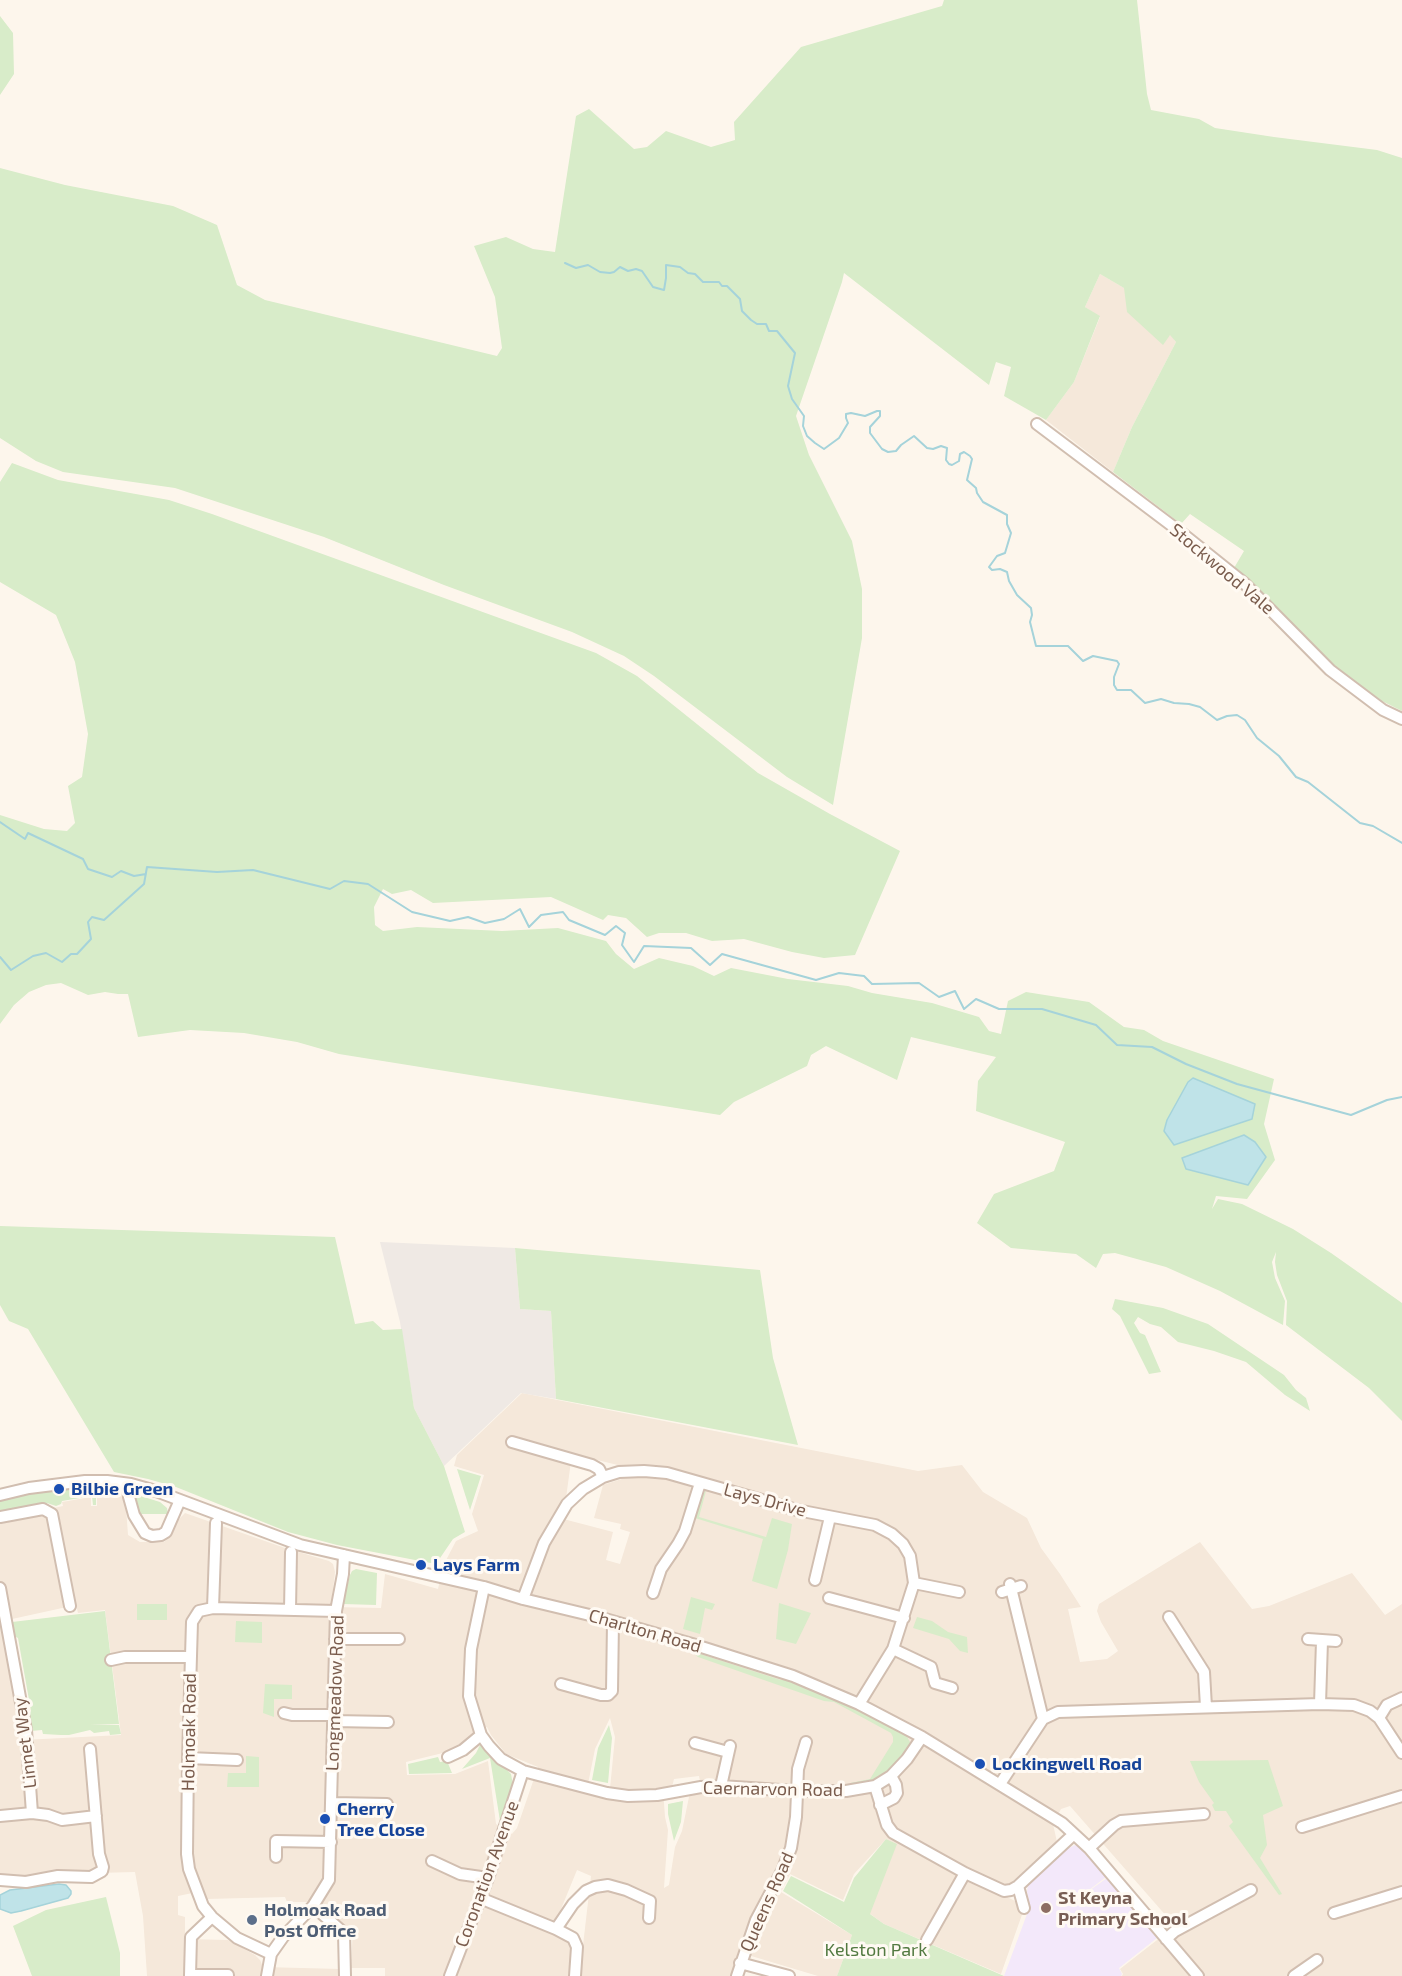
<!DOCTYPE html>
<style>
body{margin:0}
canvas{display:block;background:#fdf6ec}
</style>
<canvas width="1402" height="1976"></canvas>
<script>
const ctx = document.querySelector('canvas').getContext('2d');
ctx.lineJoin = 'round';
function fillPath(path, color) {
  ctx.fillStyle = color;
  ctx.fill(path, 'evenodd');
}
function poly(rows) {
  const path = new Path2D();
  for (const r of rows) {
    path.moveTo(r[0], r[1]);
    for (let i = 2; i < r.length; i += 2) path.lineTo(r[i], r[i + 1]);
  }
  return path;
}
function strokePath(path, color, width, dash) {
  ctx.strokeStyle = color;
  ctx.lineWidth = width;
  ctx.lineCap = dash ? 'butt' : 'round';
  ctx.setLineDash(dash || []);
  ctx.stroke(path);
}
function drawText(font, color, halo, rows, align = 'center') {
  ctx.font = font + ' "Exo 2",sans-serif';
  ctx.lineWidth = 6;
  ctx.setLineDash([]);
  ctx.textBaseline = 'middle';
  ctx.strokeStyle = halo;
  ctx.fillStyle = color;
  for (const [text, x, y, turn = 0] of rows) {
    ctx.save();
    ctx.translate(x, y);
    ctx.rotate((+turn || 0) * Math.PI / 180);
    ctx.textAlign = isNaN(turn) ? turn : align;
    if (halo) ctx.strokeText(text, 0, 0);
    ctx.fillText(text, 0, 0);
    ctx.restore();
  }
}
fillPath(poly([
 [1100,274,1145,300,1176,342,1132,427,1113,472,1046,420,1074,382,1100,317,1085,307],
 [522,1393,918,1471,962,1465,983,1492,1027,1518,1041,1548,1060,1574,1081,1607,1068,1609,1080,1662,1107,1659,1118,1651,1101,1622,1097,1611,1099,1604,1200,1542,1252,1609,1269,1606,1352,1573,1385,1615,1402,1604,1402,1976,1122,1976,1123,1974,1120,1969,1175,1926,1070,1806,1061,1809,1053,1824,1057,1842,999,1893,1015,1901,1024,1909,1001,1974,884,1924,869,1913,896,1844,886,1839,854,1874,843,1900,790,1874,781,1892,852,1935,837,1976,818,1976,738,1952,733,1972,743,1976,385,1976,385,1968,351,1968,353,1927,344,1927,311,1902,287,1902,285,1897,206,1899,202,1891,178,1896,178,1915,185,1917,185,1939,228,1940,255,1955,260,1960,263,1967,341,1969,340,1976,147,1976,143,1916,135,1872,96,1873,68,1871,28,1878,0,1876,0,1520,63,1506,62,1502,91,1497,91,1506,97,1506,97,1490,109,1490,125,1493,128,1535,140,1542,164,1542,169,1538,176,1522,185,1513,285,1548,329,1561,333,1564,335,1572,331,1607,381,1608,385,1574,438,1589,443,1566,456,1541,478,1531,472,1514,484,1475,454,1466,457,1455],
 [572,1454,622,1466,625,1478,603,1485,594,1518,621,1524,620,1529,630,1532,620,1564,606,1560,613,1532,552,1516,566,1498],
 [76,1605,78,1613,105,1610,121,1735,23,1740,3,1621],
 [610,1718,615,1737,609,1799,586,1794,595,1749],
 [487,1727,491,1735,506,1754,538,1767,517,1828,512,1834,496,1824,488,1761,455,1774,407,1775,406,1762,451,1751],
 [699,1776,702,1792,690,1792,682,1831,675,1847,669,1885,664,1888,668,1830,665,1817,663,1789,672,1787,674,1779],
 [577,1870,591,1876,582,1954,573,1952,571,1945,564,1936,552,1931]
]), '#f5e8da');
fillPath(poly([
 [380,1242,515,1248,520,1309,551,1311,556,1399,521,1393,444,1466,414,1408,400,1322]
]), '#efe9e4');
fillPath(poly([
 [1075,1845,1080,1848,1106,1877,1072,1903,1107,1878,1157,1938,1119,1968,1122,1974,1121,1976,1004,1976,1030,1906,1027,1892,1028,1884,1067,1849]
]), '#f3e8fa');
fillPath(poly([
 [944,0,1137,0,1147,94,1151,110,1199,119,1215,128,1274,137,1377,150,1402,158,1402,711,1382,701,1335,667,1234,568,1244,551,1190,514,1181,524,1113,472,1132,427,1176,342,1170,335,1163,345,1127,312,1124,288,1100,274,1085,307,1100,316,1074,382,1046,420,1004,396,1011,367,996,362,989,385,844,273,842,282,796,416,809,455,852,541,862,589,862,638,833,805,787,777,654,676,624,656,572,632,444,585,324,537,175,488,63,472,36,461,0,438,0,168,65,185,173,206,217,225,237,285,265,300,497,356,502,348,495,297,474,246,506,237,533,249,555,252,576,116,589,109,634,149,647,147,666,131,711,147,735,140,734,122,801,47,942,6],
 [0,16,13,33,14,74,0,95],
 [12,463,58,480,169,500,212,514,596,653,637,676,758,773,830,814,900,851,855,955,824,958,792,952,744,939,712,941,686,933,659,933,647,937,626,918,608,915,603,920,551,897,433,903,411,890,392,894,383,889,374,907,375,925,383,931,417,927,502,931,558,928,606,941,616,954,634,969,659,958,693,966,714,976,731,968,788,979,848,986,872,993,932,1003,979,1017,989,1031,1001,1034,1008,1001,1026,992,1089,1002,1124,1027,1144,1030,1163,1041,1274,1079,1264,1124,1275,1160,1247,1199,1216,1196,1212,1209,1218,1199,1242,1204,1293,1229,1331,1253,1402,1303,1402,1421,1369,1388,1286,1325,1287,1301,1277,1275,1275,1262,1276,1252,1272,1262,1275,1278,1285,1301,1283,1325,1220,1291,1166,1267,1115,1253,1103,1254,1096,1268,1076,1254,1011,1248,977,1223,994,1194,1054,1171,1065,1142,976,1111,978,1081,996,1057,911,1037,897,1080,826,1046,811,1055,807,1066,734,1102,720,1115,339,1054,297,1042,244,1033,190,1030,138,1037,128,994,118,994,105,992,88,995,61,983,46,985,29,992,14,1005,0,1024,0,815,44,829,67,831,75,823,68,786,82,777,88,734,75,662,56,615,0,582,0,482],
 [1193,1078,1254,1104,1252,1119,1167,1120],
 [0,1226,335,1237,355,1324,373,1321,383,1330,402,1329,414,1408,444,1466,465,1532,453,1539,436,1564,337,1545,288,1532,176,1487,148,1479,114,1472,28,1329,9,1321,0,1305],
 [515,1248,760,1270,773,1358,798,1445,556,1399,551,1311,520,1309],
 [1115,1299,1163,1308,1208,1324,1284,1375,1296,1390,1306,1398,1310,1411,1285,1395,1246,1362,1214,1351,1178,1342,1161,1327,1150,1324,1138,1317,1134,1323,1140,1333,1145,1335,1161,1372,1149,1374,1120,1316,1112,1309],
 [457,1469,481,1476,470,1510],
 [65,1489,67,1490,96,1489,96,1505,93,1505,92,1496,62,1501,61,1504,56,1506,47,1503,0,1511,0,1500,39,1491],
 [706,1491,699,1517,766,1537,772,1518,792,1524,788,1550,777,1589,752,1581,763,1539,695,1518,702,1494],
 [131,1493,160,1502,167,1508,168,1514,141,1514,136,1507,135,1497],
 [356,1569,377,1573,376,1605,343,1604,350,1575,352,1571],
 [691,1597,715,1604,712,1610,705,1608,700,1634,683,1629],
 [779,1603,811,1613,796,1644,776,1639],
 [137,1604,167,1604,167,1620,137,1620],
 [105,1611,119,1724,90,1724,119,1725,121,1734,110,1735,109,1731,94,1733,90,1730,69,1735,61,1735,43,1734,42,1730,31,1731,29,1714,31,1711,18,1638,14,1636,12,1622],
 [917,1617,932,1621,948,1632,967,1637,968,1653,960,1651,949,1639,913,1628],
 [236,1621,262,1622,262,1643,235,1642],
 [691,1651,781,1680,784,1679,838,1698,905,1733,911,1744,899,1761,885,1774,874,1781,850,1786,850,1783,870,1779,893,1742,893,1737,891,1733,834,1702,824,1701,698,1657],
 [265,1684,292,1685,292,1699,274,1699,274,1717,263,1713],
 [609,1725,612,1738,608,1783,592,1780,598,1748],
 [480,1745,485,1748,511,1774,513,1785,500,1821,490,1758,462,1769,476,1753],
 [246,1756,259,1757,259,1787,227,1787,228,1773,246,1773],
 [438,1757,440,1762,447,1761,452,1773,409,1774,408,1764],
 [1268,1760,1283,1806,1263,1815,1267,1845,1260,1858,1282,1894,1279,1895,1229,1826,1233,1822,1226,1811,1215,1811,1212,1805,1214,1803,1199,1782,1190,1761],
 [683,1801,681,1822,674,1841,668,1814,668,1804],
 [886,1839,897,1844,870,1914,884,1924,1004,1976,837,1976,852,1935,783,1891,791,1876,844,1902,854,1878],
 [106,1897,120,1953,120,1976,32,1976,13,1926,46,1910]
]), '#d8ecc9');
const water = poly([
 [1193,1078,1255,1104,1252,1119,1174,1145,1164,1131,1167,1120,1188,1082,1193,1078],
 [1244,1135,1255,1142,1266,1157,1248,1185,1186,1169,1182,1158,1244,1135],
 [59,1884,66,1885,71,1891,71,1894,68,1898,21,1911,11,1913,0,1909,0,1895,10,1890,59,1884]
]);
fillPath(water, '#bfe3e8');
strokePath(water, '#a5d3da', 1.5);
strokePath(poly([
 [565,263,576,268,588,265,600,272,610,273,614,272,620,267,628,271,636,269,642,271,653,287,664,290,666,278,666,265,680,267,688,273,695,274,703,282,719,282,722,286,727,286,740,299,742,311,751,320,757,324,766,324,769,331,777,331,795,353,788,386,792,399,804,416,803,426,807,436,815,443,824,449,839,438,848,423,846,418,846,414,851,413,865,416,877,411,880,411,880,416,870,427,870,433,882,449,888,452,896,451,901,445,914,436,927,448,933,449,941,446,947,448,946,460,949,464,952,465,959,461,960,454,964,452,970,456,972,459,967,480,976,488,977,493,983,502,1007,515,1007,524,1011,533,1005,553,997,556,989,567,992,570,1000,569,1007,572,1009,581,1017,595,1031,608,1032,615,1030,622,1036,646,1068,646,1083,661,1093,656,1117,661,1119,664,1114,677,1114,685,1117,690,1131,690,1145,703,1161,699,1174,703,1189,704,1200,707,1217,720,1227,716,1237,715,1245,720,1257,738,1279,756,1296,777,1308,782,1360,823,1373,826,1402,843],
 [0,822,25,839,28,833,83,859,88,869,112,877,121,871,134,876,146,874],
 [0,957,11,970,33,956,46,953,62,962,71,954,77,954,91,939,88,922,92,917,104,920,144,884,147,867,217,872,253,870,330,889,344,881,368,884,412,912,450,921,468,917,485,923,504,919,520,909,529,927,541,915,563,912,569,920,605,935,616,926,625,933,622,945,634,962,644,946,691,948,710,965,722,954,816,980,839,973,864,976,872,984,919,983,939,997,955,991,964,1009,976,999,999,1009,1042,1009,1096,1025,1117,1045,1152,1047,1186,1064,1237,1084,1351,1115,1387,1100,1402,1097]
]), '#a5d3da', 2);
const minor = poly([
 [1037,424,1179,531,1244,583,1330,670,1383,710,1402,719],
 [512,1442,592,1465,599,1469,603,1477],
 [0,1495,29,1488,85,1481,107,1481,131,1484,156,1491,300,1545,484,1587,523,1599,598,1617,692,1644,793,1676,859,1704,922,1737,1062,1823,1089,1848,1198,1976],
 [129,1497,134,1515,145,1533,152,1536,161,1535,166,1532,180,1500],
 [0,1517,43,1509,52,1514,70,1606],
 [815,1580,830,1517],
 [914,1583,959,1592],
 [1010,1584,1043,1719],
 [484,1587,471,1649,469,1696,481,1735,489,1746,501,1759,523,1771,607,1793,628,1796,657,1795,701,1787,721,1786,795,1791,846,1791,875,1786,891,1776,907,1759,922,1737],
 [0,1588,4,1610],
 [1002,1592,1021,1586],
 [653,1593,661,1569,678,1544,685,1531,700,1483],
 [829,1598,904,1618],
 [523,1599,544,1543,567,1504,583,1489,603,1477,619,1472,644,1471,667,1473,797,1510,875,1525,892,1534,903,1544,910,1556,914,1583,893,1649,859,1704],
 [213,1608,216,1523],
 [290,1610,291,1552],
 [0,1611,4,1610,26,1730,32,1813],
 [1169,1617,1204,1672,1206,1707],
 [335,1639,399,1639],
 [1308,1639,1336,1641],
 [893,1649,931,1667,935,1683,952,1688],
 [111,1660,125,1657,191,1657],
 [561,1684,601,1695,608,1695,612,1691,613,1622],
 [1320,1704,1322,1641],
 [284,1713,292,1715,334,1715],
 [1379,1718,1387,1705,1402,1698],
 [334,1721,388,1722],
 [695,1743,728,1752],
 [448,1757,463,1750,481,1735],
 [188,1758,237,1760],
 [1000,1784,1043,1719,1058,1712,1320,1704,1354,1705,1370,1711,1379,1718,1402,1753],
 [721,1786,730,1746],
 [875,1786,887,1825,893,1833,965,1873,1004,1891,1011,1890,1018,1886,1074,1834],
 [332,1803,387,1804],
 [880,1805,894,1798,897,1793,896,1785,891,1776],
 [0,1816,32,1813,48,1815,62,1820,96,1816],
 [1302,1827,1402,1796],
 [1089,1848,1114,1825,1121,1821,1204,1814],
 [276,1857,276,1841,331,1842],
 [432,1861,460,1874,488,1878],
 [0,1880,26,1882,58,1876,91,1877,102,1871,103,1867,99,1854,90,1749],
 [1018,1886,1024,1908],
 [480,1898,556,1929,573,1938,577,1947,575,1976],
 [313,1906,344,1933,345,1976],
 [1334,1913,1402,1892],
 [212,1917,191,1937,190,1975,228,1975],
 [556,1929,573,1904,586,1891,595,1887,608,1885,626,1890,650,1901,649,1918],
 [1166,1939,1175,1931,1251,1890],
 [927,1940,965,1873],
 [271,1954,237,1938,212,1917,203,1906,189,1869,187,1854,188,1758,192,1622,199,1611,213,1608,336,1611],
 [740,1963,789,1976],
 [267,1976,271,1954,283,1937,313,1906,329,1880,336,1611,343,1574,344,1555],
 [450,1976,488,1878,523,1771],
 [737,1976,756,1920,782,1871,791,1848,796,1817,798,1769,806,1742],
 [1294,1976,1317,1960]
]);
strokePath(minor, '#d1beb0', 14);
strokePath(minor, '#fff', 10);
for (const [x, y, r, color] of [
 [59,1489,6,"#1a4fb4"],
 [421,1565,6,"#1a4fb4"],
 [980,1764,6,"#1a4fb4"],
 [325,1819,6,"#1a4fb4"],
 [1046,1908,6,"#8d6e63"],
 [252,1920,6,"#5c6f8a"]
]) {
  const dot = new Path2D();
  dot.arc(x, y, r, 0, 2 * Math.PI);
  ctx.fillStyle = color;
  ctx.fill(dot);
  strokePath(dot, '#fffaf3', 2);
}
drawText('18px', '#7a5c4d', '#fffaf3', [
 ["Stockwood Vale",1222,569,40],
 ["Lays Drive",765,1500,15],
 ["Charlton Road",645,1631,16],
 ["Longmeadow Road",335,1693,-88],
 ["Holmoak Road",189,1732,-89],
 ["Linnet Way",25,1743,-97],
 ["Caernarvon Road",773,1789,1],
 ["Coronation Avenue",487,1874,-70],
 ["Queens Road",767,1902,-66]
]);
drawText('bold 18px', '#164399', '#fffaf3', [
 ["Bilbie Green",71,1489],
 ["Lays Farm",433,1565],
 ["Lockingwell Road",992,1764],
 ["Cherry",337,1809],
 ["Tree Close",337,1830]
], 'left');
drawText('bold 18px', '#785e54', '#fffaf3', [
 ["St Keyna",1058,1898],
 ["Primary School",1058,1919]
], 'left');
drawText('bold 18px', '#4e5e75', '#fffaf3', [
 ["Holmoak Road",264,1910],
 ["Post Office",264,1931]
], 'left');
drawText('18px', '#537a41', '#fffaf3', [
 ["Kelston Park",876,1950]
]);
</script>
